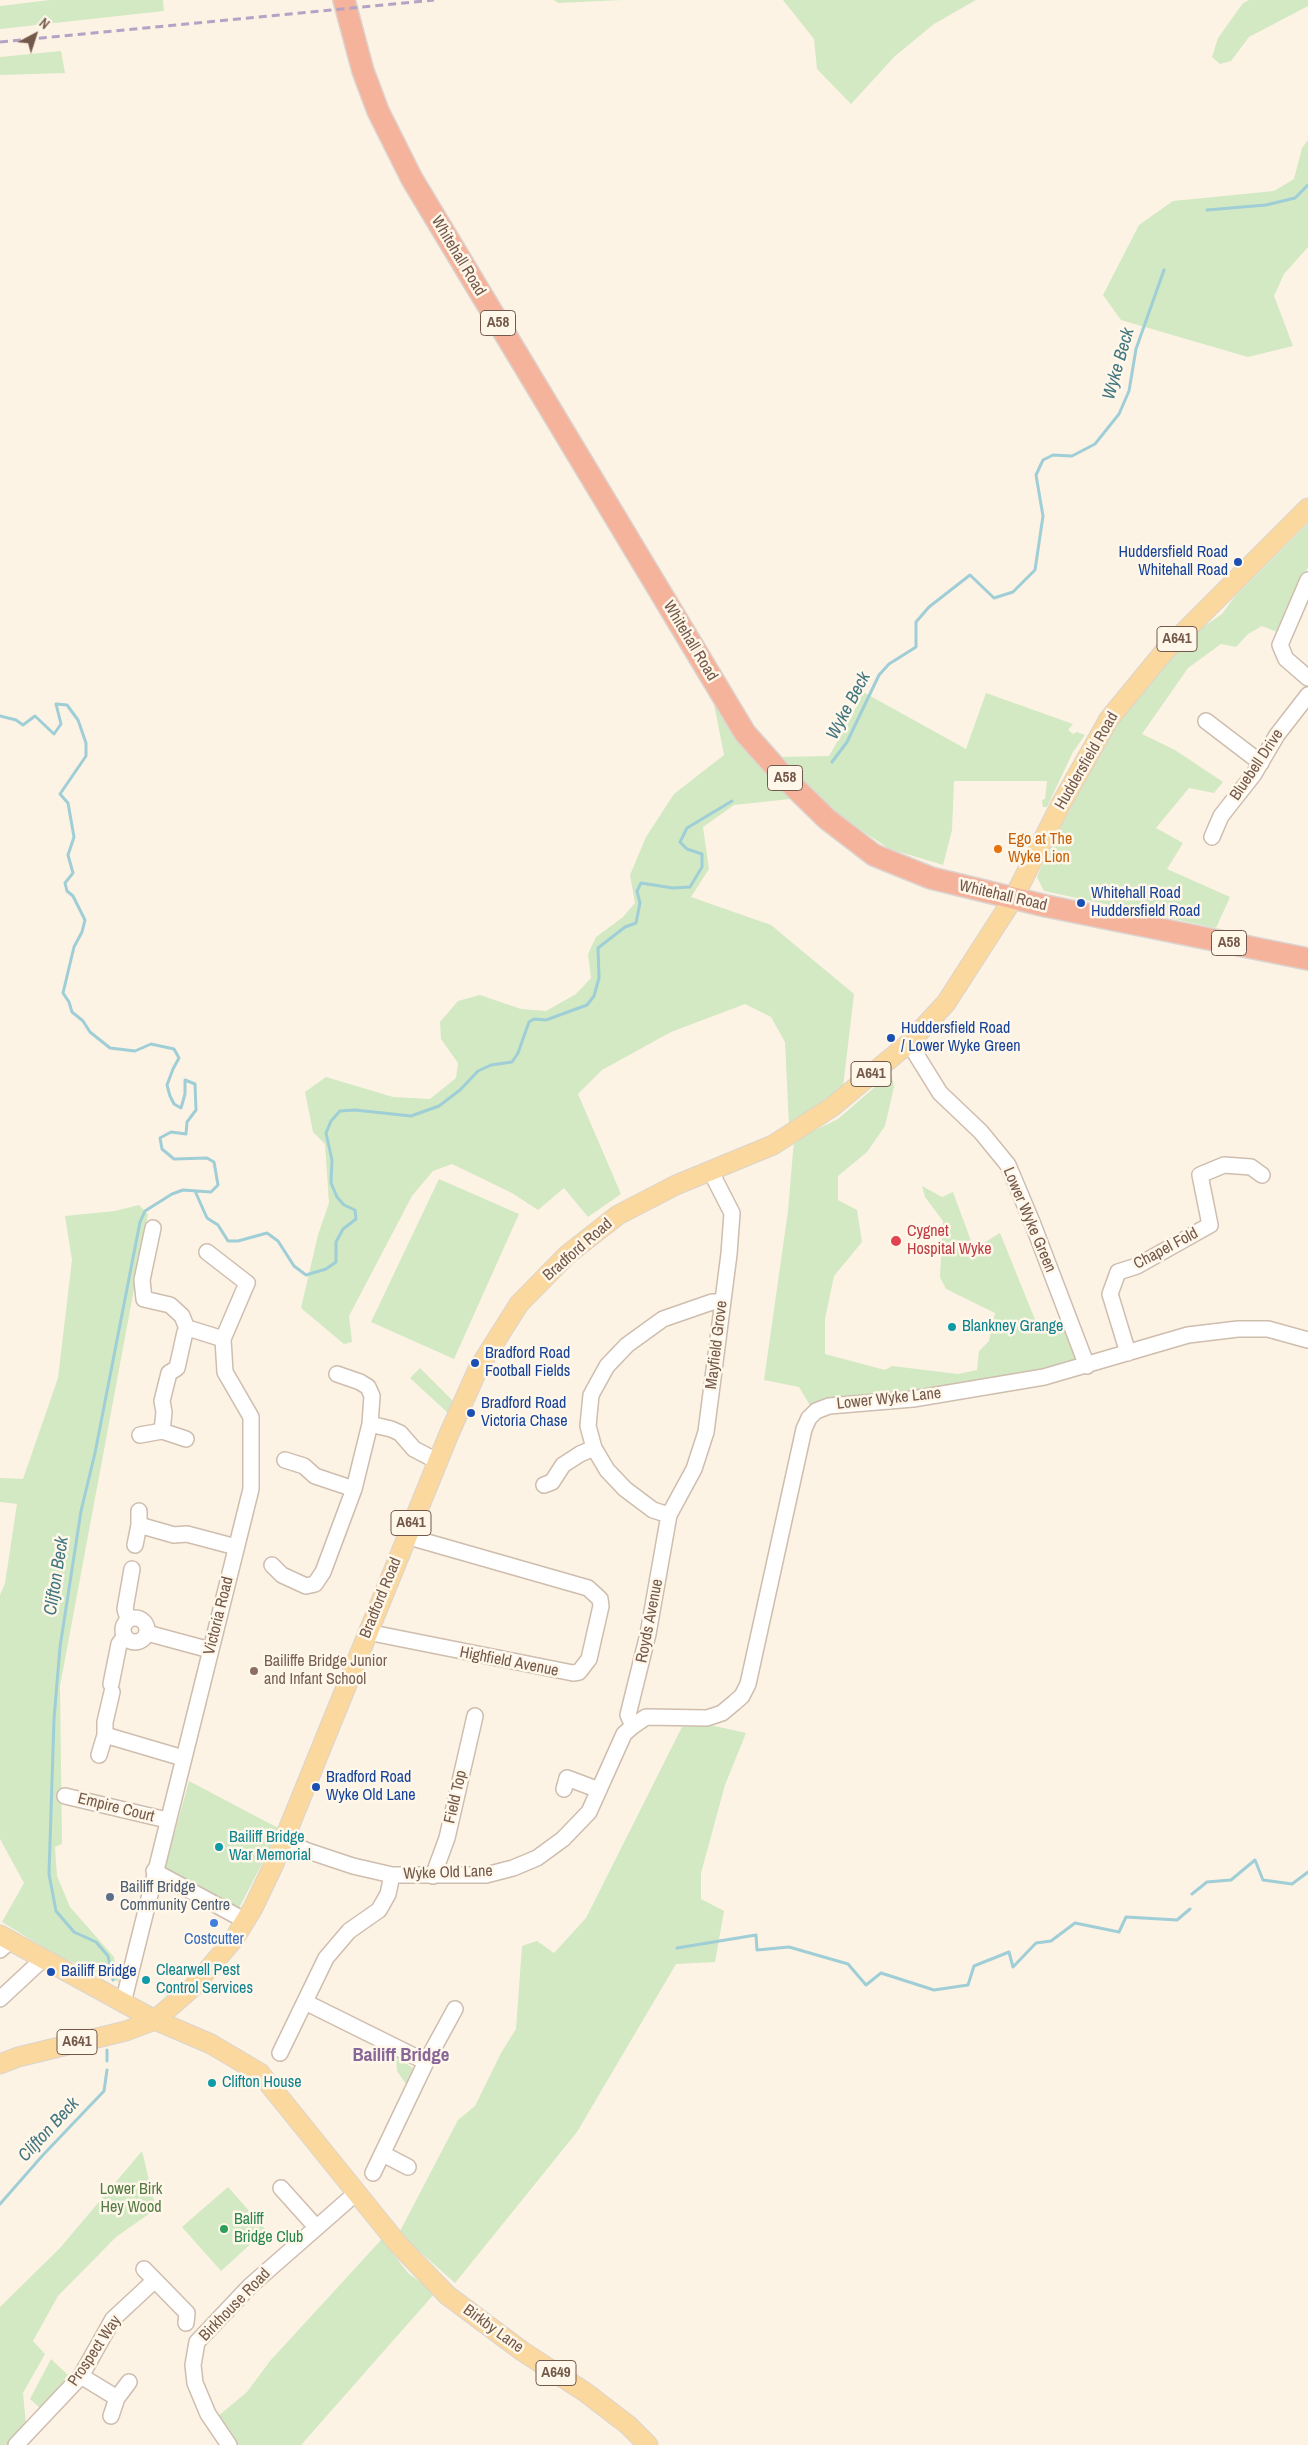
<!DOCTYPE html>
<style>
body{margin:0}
#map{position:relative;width:1308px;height:2445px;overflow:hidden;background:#fcf3e4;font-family:"Archivo Narrow",sans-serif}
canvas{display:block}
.north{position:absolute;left:10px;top:10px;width:50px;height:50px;-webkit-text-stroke:4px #fff7ea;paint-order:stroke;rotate:40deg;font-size:14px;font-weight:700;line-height:20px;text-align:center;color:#74594a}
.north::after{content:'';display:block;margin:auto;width:18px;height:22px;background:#74594a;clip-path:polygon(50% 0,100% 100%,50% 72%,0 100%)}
</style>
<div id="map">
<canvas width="1308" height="2445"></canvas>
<div class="north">N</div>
</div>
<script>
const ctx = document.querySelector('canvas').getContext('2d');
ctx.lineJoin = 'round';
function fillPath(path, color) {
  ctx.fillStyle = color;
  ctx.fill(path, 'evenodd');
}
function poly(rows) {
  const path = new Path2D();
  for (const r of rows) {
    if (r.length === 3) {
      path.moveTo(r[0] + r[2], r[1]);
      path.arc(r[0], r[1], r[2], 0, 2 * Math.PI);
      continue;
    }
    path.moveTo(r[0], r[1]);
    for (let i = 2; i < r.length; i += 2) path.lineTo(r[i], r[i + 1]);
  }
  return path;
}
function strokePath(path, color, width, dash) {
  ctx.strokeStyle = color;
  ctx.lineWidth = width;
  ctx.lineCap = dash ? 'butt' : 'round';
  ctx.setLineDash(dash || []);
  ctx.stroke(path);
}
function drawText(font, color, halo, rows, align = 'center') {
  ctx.font = font + ' "Archivo Narrow",sans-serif';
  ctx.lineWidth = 5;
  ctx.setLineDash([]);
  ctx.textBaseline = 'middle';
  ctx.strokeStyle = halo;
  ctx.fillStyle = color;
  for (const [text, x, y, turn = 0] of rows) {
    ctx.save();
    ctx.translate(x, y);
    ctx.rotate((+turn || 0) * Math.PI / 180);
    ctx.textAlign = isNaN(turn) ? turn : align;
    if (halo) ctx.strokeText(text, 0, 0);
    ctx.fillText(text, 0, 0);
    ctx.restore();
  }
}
fillPath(poly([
 [50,0,163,0,164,11,0,29,0,6],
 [554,0,622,0,558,3],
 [783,0,976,0,934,24,895,56,851,104,817,69,814,39],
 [1249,0,1308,0,1308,6,1249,37,1231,61,1220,64,1212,57,1218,38,1243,3],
 [61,51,65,73,0,75,0,57],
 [1308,140,1308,247,1284,274,1274,296,1293,346,1248,357,1121,320,1103,295,1139,225,1173,201,1274,191,1294,179,1302,148],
 [1308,523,1308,567,1277,632,1262,626,1248,634,1236,647,1221,644,1188,668,1142,734,1175,750,1223,782,1214,793,1189,788,1156,828,1183,843,1167,869,1230,897,1216,928,1044,891,1037,877,1048,852,1106,739,1133,700,1173,655,1203,627,1222,614,1235,596],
 [863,692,966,749,986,693,1073,724,1068,730,1073,734,1077,732,1085,735,1073,752,1047,807,1043,807,1042,800,1045,799,1047,781,954,781,952,830,943,865,890,849,842,818,780,757,829,756,852,716],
 [714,704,763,770,790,799,734,805,703,827,709,869,691,897,771,925,854,994,843,1087,789,1125,785,1042,771,1017,745,1004,671,1032,602,1070,578,1094,621,1194,588,1217,564,1188,538,1210,512,1193,452,1164,433,1171,412,1196,349,1316,352,1342,344,1344,301,1308,318,1235,329,1203,325,1144,313,1132,305,1092,326,1077,393,1097,430,1099,456,1078,458,1063,441,1039,440,1022,458,1001,480,995,521,1009,546,1011,576,994,591,978,588,954,596,937,623,917,635,903,630,875,646,837,674,794,724,755],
 [891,1073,894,1087,885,1126,867,1152,838,1176,838,1200,857,1210,862,1242,834,1276,825,1319,825,1354,885,1370,892,1366,958,1374,977,1370,979,1351,989,1341,995,1313,946,1289,940,1277,943,1221,925,1197,922,1186,942,1197,953,1192,974,1249,1000,1233,1038,1327,1066,1329,1077,1353,1074,1366,880,1395,820,1400,811,1407,799,1387,764,1380,788,1211,794,1140,838,1119],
 [439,1179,519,1214,454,1359,371,1322],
 [139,1205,148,1214,60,1686,62,1844,55,1847,57,1876,70,1907,114,1957,119,1982,58,1956,2,1922,24,1883,0,1839,0,1595,5,1583,17,1504,0,1502,0,1478,23,1479,58,1378,72,1260,65,1216,115,1211],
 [420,1368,455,1403,449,1414,410,1378],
 [710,1725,746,1733,725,1785,701,1873,701,1899,724,1911,715,1962,676,1964,577,2132,455,2283,399,2233,458,2120,475,2106,501,2053,516,2029,522,1946,537,1941,554,1953,586,1918,682,1727],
 [189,1781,280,1829,237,1912,164,1871],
 [396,2057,413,2068,406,2084,397,2071],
 [142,2151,156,2209,116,2237,58,2296,33,2341,45,2354,23,2393,26,2425,12,2445,0,2445,0,2307,60,2248],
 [228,2187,266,2230,221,2271,182,2227],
 [382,2239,408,2273,435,2293,301,2445,237,2445,217,2417,247,2392,270,2361],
 [51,2359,69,2376,40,2408,30,2399]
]), '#d2e9c3');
strokePath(poly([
 [1207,210,1266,205,1295,198,1308,185],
 [0,716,16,720,23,725,35,716,54,734,61,724,56,704,67,705,78,720,86,743,86,756,60,794,68,803,74,837,68,855,73,873,65,883,67,891,73,896,85,920,82,932,74,947,63,993,69,1002,72,1012,83,1021,90,1032,110,1048,135,1051,151,1044,174,1049,179,1058,173,1069,167,1085,170,1096,174,1104,181,1108,185,1094,185,1080,195,1084,196,1110,187,1122,186,1134,171,1132,160,1138,162,1149,174,1159,207,1158,214,1162,218,1185,211,1192,183,1190,172,1194,145,1211,140,1222,95,1453,81,1511,60,1647,54,1719,49,1874,56,1911,74,1932,96,1942,108,1956,113,1980],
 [832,762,847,742,879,675,889,664,916,647,916,622,929,607,970,575,994,598,1013,592,1035,570,1043,516,1036,475,1043,460,1053,455,1072,456,1095,444,1119,414,1129,391,1136,349,1164,270],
 [195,1191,207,1218,218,1225,228,1241,238,1241,267,1233,278,1241,294,1266,306,1275,326,1269,336,1262,336,1242,343,1229,356,1219,355,1210,344,1205,337,1197,331,1183,332,1160,326,1133,331,1121,340,1111,355,1110,411,1116,439,1106,460,1090,478,1071,491,1065,512,1062,518,1053,529,1022,534,1019,546,1020,587,1005,594,996,599,978,598,948,625,927,636,923,640,903,637,891,641,883,673,888,690,887,702,867,702,854,687,849,680,842,687,828,732,801],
 [1192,1894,1207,1882,1231,1880,1255,1860,1263,1880,1292,1884,1308,1872],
 [677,1948,756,1935,757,1950,789,1947,848,1964,866,1985,881,1973,934,1990,968,1985,974,1966,1009,1952,1013,1967,1036,1943,1051,1941,1075,1923,1119,1932,1126,1917,1177,1920,1190,1909],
 [107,2050,107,2061],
 [0,2204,43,2155,104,2091,107,2070]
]), '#9fced7', 3);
const minor = poly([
 [1308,580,1280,645,1286,659,1308,678],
 [1206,721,1261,763],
 [1212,837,1221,816,1254,774,1277,735,1308,695],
 [909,1043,940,1093,981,1132,1008,1165,1032,1222,1087,1366],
 [153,1228,142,1280,144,1299,170,1305,182,1316,188,1331],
 [1128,1353,1110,1294,1118,1272,1137,1266,1210,1225,1200,1175,1224,1165,1251,1167,1262,1175],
 [370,1424,391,1429,400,1433,414,1449,437,1461],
 [162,1431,164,1412,162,1401,169,1373,177,1368,185,1332,191,1329,223,1339],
 [140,1435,162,1431,186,1439],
 [285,1460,304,1466,315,1476,354,1489],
 [544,1485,552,1482,563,1465,580,1454,594,1448],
 [669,1515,653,1510,625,1489,607,1470,594,1448,588,1426,591,1395,607,1366,627,1345,663,1319,712,1302,723,1302],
 [139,1525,174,1535,187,1534,236,1547],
 [135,1545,139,1525,139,1511],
 [272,1565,282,1575,306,1586,315,1584,323,1572,354,1489,370,1424,372,1396,368,1387,360,1382,337,1374],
 [135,1630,12],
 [128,1619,125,1609,132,1569],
 [367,1632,573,1673,579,1672,589,1659,601,1606,600,1599,588,1588,406,1536],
 [147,1633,210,1650],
 [111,1684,119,1644,125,1636],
 [633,1726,628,1715,648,1634,669,1515,694,1469,706,1432,729,1254,732,1213,711,1172],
 [105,1735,183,1758],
 [99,1755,105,1735,105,1722,112,1692],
 [564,1789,567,1778,599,1790],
 [65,1796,167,1820],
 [285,1839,305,1850,353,1866,392,1875,486,1875,513,1868,537,1858,563,1839,589,1812,624,1734,633,1726,646,1717,707,1718,722,1713,734,1703,742,1696,748,1684,804,1429,809,1418,816,1411,829,1406,913,1399,1044,1377,1188,1335,1238,1329,1268,1329,1308,1340],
 [154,1871,244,1920],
 [433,1876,447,1838,475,1716],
 [0,1950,10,1941],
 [0,1999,43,1959],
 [305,2002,426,2062],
 [123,2003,251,1489,251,1417,225,1372,223,1339,247,1283,207,1252],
 [280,2053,326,1958,349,1931,379,1910,388,1894,392,1875],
 [383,2154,408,2167],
 [373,2173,426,2062,455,2009],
 [281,2188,316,2227],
 [144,2269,187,2313,186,2323],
 [81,2376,117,2398],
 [111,2416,117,2398,129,2382],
 [16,2445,81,2376,113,2319,155,2280],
 [229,2445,208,2414,195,2383,193,2365,197,2342,250,2286,355,2194]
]);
const major = poly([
 [0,1935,155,2020,211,2044,260,2073,398,2244,447,2295,522,2351,585,2392,628,2425,648,2445],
 [0,2064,18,2057,126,2031,155,2020,193,1987,234,1939,253,1908,274,1864,449,1434,478,1369,519,1304,567,1255,618,1215,676,1185,773,1145,832,1107,909,1043,946,1003,1013,899,1061,804,1109,719,1164,652,1308,508]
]);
const highway = poly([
 [344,0,363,71,378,111,412,179,745,733,786,779,827,819,874,855,931,878,1046,906,1308,959]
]);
strokePath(minor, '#cfbdae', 18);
strokePath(major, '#dbd4d0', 21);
strokePath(highway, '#dbd4d0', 24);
strokePath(minor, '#fff', 15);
strokePath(major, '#fad89e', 19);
strokePath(highway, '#f5b39c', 21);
strokePath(poly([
 [0,42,434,0]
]), '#b5a3c5', 3, [8, 5]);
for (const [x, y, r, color] of [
 [1238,562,5,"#1a4fb4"],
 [998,849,5,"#e8710a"],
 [1081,903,5,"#1a4fb4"],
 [891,1038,5,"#1a4fb4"],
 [896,1241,6,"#e0444e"],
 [952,1327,5,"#0f9aa8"],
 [475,1363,5,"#1a4fb4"],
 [471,1413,5,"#1a4fb4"],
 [254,1671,5,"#8d6e63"],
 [316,1787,5,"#1a4fb4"],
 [219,1847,5,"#0f9aa8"],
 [110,1897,5,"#5c6f8a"],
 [214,1923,5,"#3f7fe0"],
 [51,1972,5,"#1a4fb4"],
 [146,1980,5,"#0f9aa8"],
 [212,2083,5,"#0f9aa8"],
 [224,2229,5,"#2e9e5b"]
]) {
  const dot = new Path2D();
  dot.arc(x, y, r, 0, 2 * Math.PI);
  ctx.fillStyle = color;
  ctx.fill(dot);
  strokePath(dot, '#fff7ea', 2);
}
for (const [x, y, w] of [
 [498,323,35],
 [1177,639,40],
 [785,778,35],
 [1229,943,35],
 [871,1074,40],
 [411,1523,40],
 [77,2042,40],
 [556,2373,40]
]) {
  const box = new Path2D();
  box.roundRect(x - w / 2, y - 12.5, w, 25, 4);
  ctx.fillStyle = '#fff7ea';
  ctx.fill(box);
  strokePath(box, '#74594a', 1);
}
drawText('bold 15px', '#74594a', null, [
 ["A58",498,323],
 ["A641",1177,639],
 ["A58",785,778],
 ["A58",1229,943],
 ["A641",871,1074],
 ["A641",411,1523],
 ["A641",77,2042],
 ["A649",556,2373]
]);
drawText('16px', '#74594a', '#fff7ea', [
 ["Whitehall Road",458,256,59],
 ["Whitehall Road",690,641,59],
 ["Huddersfield Road",1087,761,-60],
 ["Bluebell Drive",1257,765,-56],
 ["Whitehall Road",1003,896,13],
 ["Lower Wyke Green",1029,1220,67],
 ["Chapel Fold",1166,1249,-28],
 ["Bradford Road",578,1250,-41],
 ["Mayfield Grove",717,1345,-83],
 ["Lower Wyke Lane",889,1399,-6],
 ["Bradford Road",381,1598,-68],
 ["Victoria Road",219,1616,-76],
 ["Royds Avenue",650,1621,-79],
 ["Highfield Avenue",509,1662,11],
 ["Field Top",456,1797,-77],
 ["Empire Court",116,1808,14],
 ["Wyke Old Lane",448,1873,-2],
 ["Birkhouse Road",235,2305,-46],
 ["Birkby Lane",493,2329,36],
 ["Prospect Way",95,2351,-56]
]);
drawText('16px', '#164399', '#fff7ea', [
 ["Huddersfield Road",1228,553,"right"],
 ["Whitehall Road",1228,571,"right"],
 ["Whitehall Road",1091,894],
 ["Huddersfield Road",1091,912],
 ["Huddersfield Road",901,1029],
 ["/ Lower Wyke Green",901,1047],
 ["Bradford Road",485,1354],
 ["Football Fields",485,1372],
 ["Bradford Road",481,1404],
 ["Victoria Chase",481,1422],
 ["Bradford Road",326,1778],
 ["Wyke Old Lane",326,1796],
 ["Bailiff Bridge",61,1972]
], 'left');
drawText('16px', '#c56008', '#fff7ea', [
 ["Ego at The",1008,840],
 ["Wyke Lion",1008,858]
], 'left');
drawText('16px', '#be3a42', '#fff7ea', [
 ["Cygnet",907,1232],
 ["Hospital Wyke",907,1250]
], 'left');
drawText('16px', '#0d838f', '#fff7ea', [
 ["Blankney Grange",962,1327],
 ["Bailiff Bridge",229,1838],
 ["War Memorial",229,1856],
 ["Clearwell Pest",156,1971],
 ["Control Services",156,1989],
 ["Clifton House",222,2083]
], 'left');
drawText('16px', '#785e54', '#fff7ea', [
 ["Bailiffe Bridge Junior",264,1662],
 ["and Infant School",264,1680]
], 'left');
drawText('16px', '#4e5e75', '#fff7ea', [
 ["Bailiff Bridge",120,1888],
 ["Community Centre",120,1906]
], 'left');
drawText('16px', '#366cbe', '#fff7ea', [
 ["Costcutter",214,1940]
]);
drawText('16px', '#537a42', '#fff7ea', [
 ["Lower Birk",131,2190],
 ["Hey Wood",131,2208]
]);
drawText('16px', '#27864d', '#fff7ea', [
 ["Baliff",234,2220],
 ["Bridge Club",234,2238]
], 'left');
drawText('italic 18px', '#417680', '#fff7ea', [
 ["Wyke Beck",1119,364,-74],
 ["Wyke Beck",849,706,-62],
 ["Clifton Beck",57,1576,-81],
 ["Clifton Beck",49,2130,-47]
]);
drawText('bold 19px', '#876698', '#fff7ea', [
 ["Bailiff Bridge",401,2056]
]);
</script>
